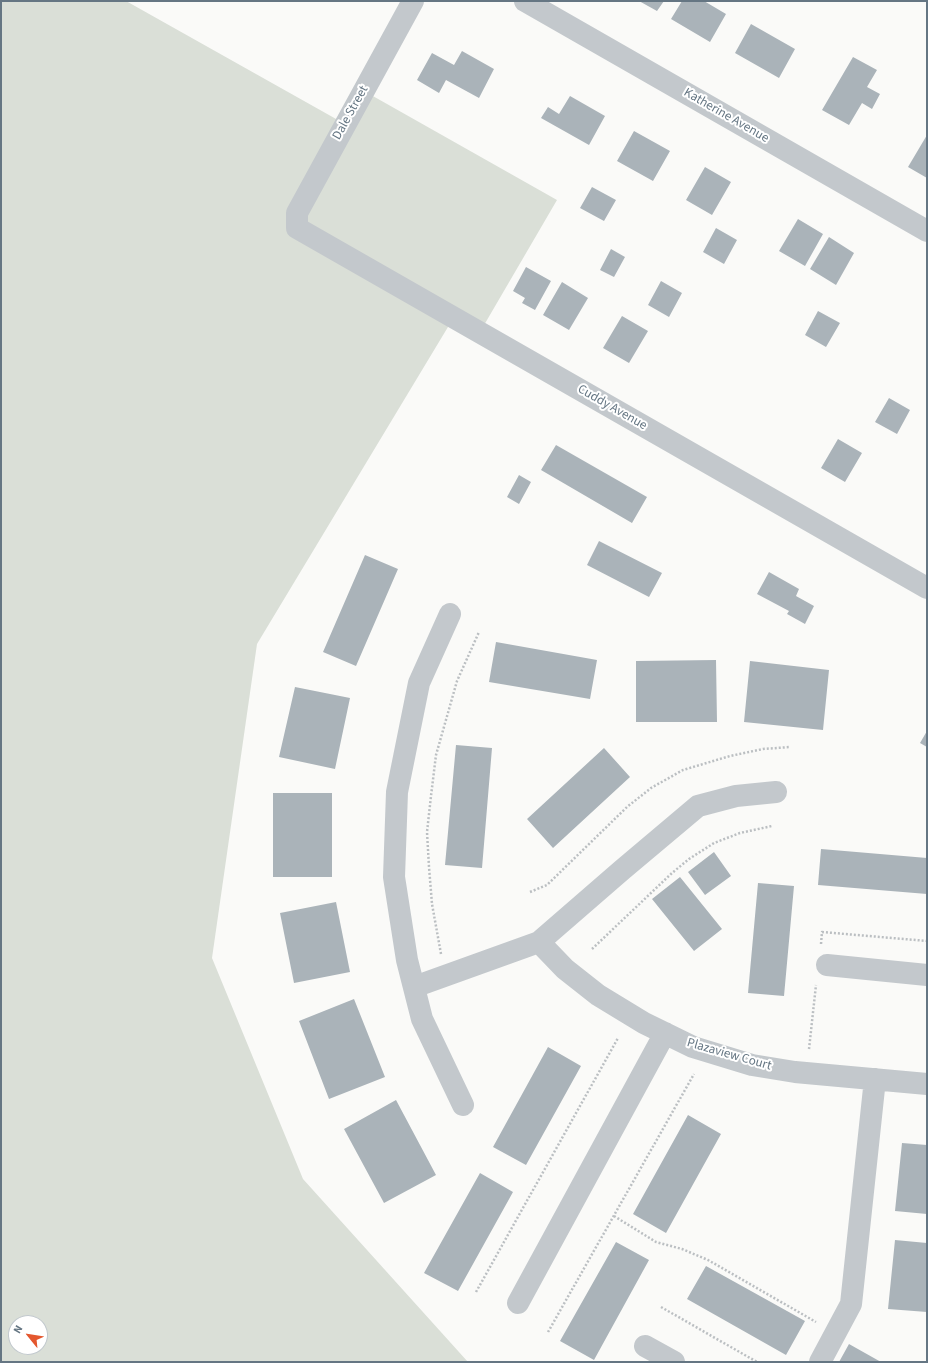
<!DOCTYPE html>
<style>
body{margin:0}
#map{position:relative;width:928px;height:1363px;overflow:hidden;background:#fafaf8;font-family:"Source Sans 3",sans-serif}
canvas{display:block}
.frame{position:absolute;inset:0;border:2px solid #657683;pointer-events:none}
.north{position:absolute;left:8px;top:1315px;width:40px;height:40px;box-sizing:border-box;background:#fff;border:1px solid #c1c8cd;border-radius:50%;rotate:300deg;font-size:11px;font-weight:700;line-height:16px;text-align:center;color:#657683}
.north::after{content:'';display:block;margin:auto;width:14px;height:18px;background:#e4572e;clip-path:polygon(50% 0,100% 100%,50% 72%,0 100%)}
</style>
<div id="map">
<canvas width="928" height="1363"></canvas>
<div class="frame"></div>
<div class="north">N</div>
</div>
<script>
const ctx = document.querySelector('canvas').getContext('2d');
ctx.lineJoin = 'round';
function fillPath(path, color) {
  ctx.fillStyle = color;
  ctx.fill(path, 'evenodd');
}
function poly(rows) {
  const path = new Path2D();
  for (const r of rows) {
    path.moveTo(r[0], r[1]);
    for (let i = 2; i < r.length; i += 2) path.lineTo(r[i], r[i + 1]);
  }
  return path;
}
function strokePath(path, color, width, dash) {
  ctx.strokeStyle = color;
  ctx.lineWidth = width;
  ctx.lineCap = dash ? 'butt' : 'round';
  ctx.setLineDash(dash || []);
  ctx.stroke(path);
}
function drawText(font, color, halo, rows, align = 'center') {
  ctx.font = font + ' "Source Sans 3",sans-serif';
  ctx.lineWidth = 4;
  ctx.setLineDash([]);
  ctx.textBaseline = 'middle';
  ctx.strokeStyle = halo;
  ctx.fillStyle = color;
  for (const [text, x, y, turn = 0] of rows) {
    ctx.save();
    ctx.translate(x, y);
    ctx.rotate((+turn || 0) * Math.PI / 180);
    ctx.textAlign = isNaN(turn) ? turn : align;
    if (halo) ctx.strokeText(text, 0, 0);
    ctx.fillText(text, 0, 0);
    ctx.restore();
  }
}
fillPath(poly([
 [1,1,126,1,345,124,364,91,557,200,480,332,454,317,257,644,212,958,303,1179,468,1362,1,1362],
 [16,1323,40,1323,40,1347,16,1347]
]), '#dadfd7');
fillPath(poly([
 [639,1,664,1,657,11],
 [682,1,704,1,726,14,710,42,671,19],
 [751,24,795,49,779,78,735,53],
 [462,51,494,69,479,98,446,80,439,93,417,80,432,53,454,65],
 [853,57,877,70,867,87,880,94,872,109,862,103,849,125,822,110],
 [570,96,605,116,589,145,541,118,548,107,559,114],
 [634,131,670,151,653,181,617,161],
 [927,135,927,178,908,167],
 [705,167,731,182,712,215,686,200],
 [592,187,616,200,604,221,580,208],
 [798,219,823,234,805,266,779,251],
 [716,228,737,240,724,264,703,252],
 [829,237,854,253,836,285,810,269],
 [611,249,625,257,614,277,600,270],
 [526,267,551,281,535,310,522,303,525,298,513,291],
 [661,281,682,293,669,317,648,305],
 [562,282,588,298,569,330,543,315],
 [818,311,840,323,826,347,805,335],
 [622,316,648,331,629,363,603,348],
 [889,398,910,410,897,434,875,422],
 [838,439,862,453,845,482,821,468],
 [556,445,647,497,632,523,541,470],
 [519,475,531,482,519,504,507,497],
 [599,541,662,573,649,597,587,565],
 [365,555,398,569,356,666,323,652],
 [769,572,799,589,796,596,814,606,805,624,787,614,789,611,757,594],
 [496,642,597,660,590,699,489,682],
 [716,660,717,722,636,722,636,661],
 [750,661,829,670,823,730,744,722],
 [295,687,350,698,335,769,279,757],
 [927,731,927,747,920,743],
 [456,745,492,748,482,868,445,865],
 [604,748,630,777,553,848,527,819],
 [273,793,332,793,332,877,273,877],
 [821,849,927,858,927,894,818,885],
 [714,852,731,876,705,895,688,872],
 [680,877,722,929,694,951,652,899],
 [758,883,794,886,784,996,748,993],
 [336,902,350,972,294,983,280,913],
 [354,999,385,1077,329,1099,299,1021],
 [548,1047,581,1066,526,1165,493,1147],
 [396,1100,436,1175,384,1203,344,1129],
 [688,1115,721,1134,666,1233,633,1214],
 [902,1143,927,1145,927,1214,895,1211],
 [480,1173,513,1192,458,1291,424,1273],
 [895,1240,927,1243,927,1312,888,1309],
 [616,1242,649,1260,594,1360,560,1341],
 [706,1266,805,1321,786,1355,687,1299],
 [849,1344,881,1362,839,1362]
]), '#aab3b9');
strokePath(poly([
 [530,892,547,885,627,807,651,788,683,770,730,756,763,749,790,747],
 [821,944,822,932,927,941],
 [592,949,672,873,689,859,714,843,740,833,772,826],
 [441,954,432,904,429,867,427,832,431,796,436,755,457,681,479,632],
 [809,1049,816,985],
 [614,1216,656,1242,682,1249,708,1260,816,1322],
 [476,1292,618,1038],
 [661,1307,757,1362],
 [548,1332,694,1074]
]), '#bbbfc2', 2.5, [2, 2]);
strokePath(poly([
 [413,1,297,213,297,228,927,588],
 [525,1,927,231],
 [450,614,419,683,397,792,394,877,407,960,422,1019,463,1105],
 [539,942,565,969,598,995,644,1023,693,1047,752,1065,795,1072,927,1084],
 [827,965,927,975],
 [414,987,539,942,622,870,698,806,736,796,776,792],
 [518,1303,665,1033],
 [645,1346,674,1362],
 [820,1362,851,1304,875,1079]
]), '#c3c8cc', 22);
drawText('13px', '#657683', '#fff', [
 ["Dale Street",351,113,-61],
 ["Katherine Avenue",726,116,30],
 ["Cuddy Avenue",612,408,30],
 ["Plazaview Court",729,1055,16]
]);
</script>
